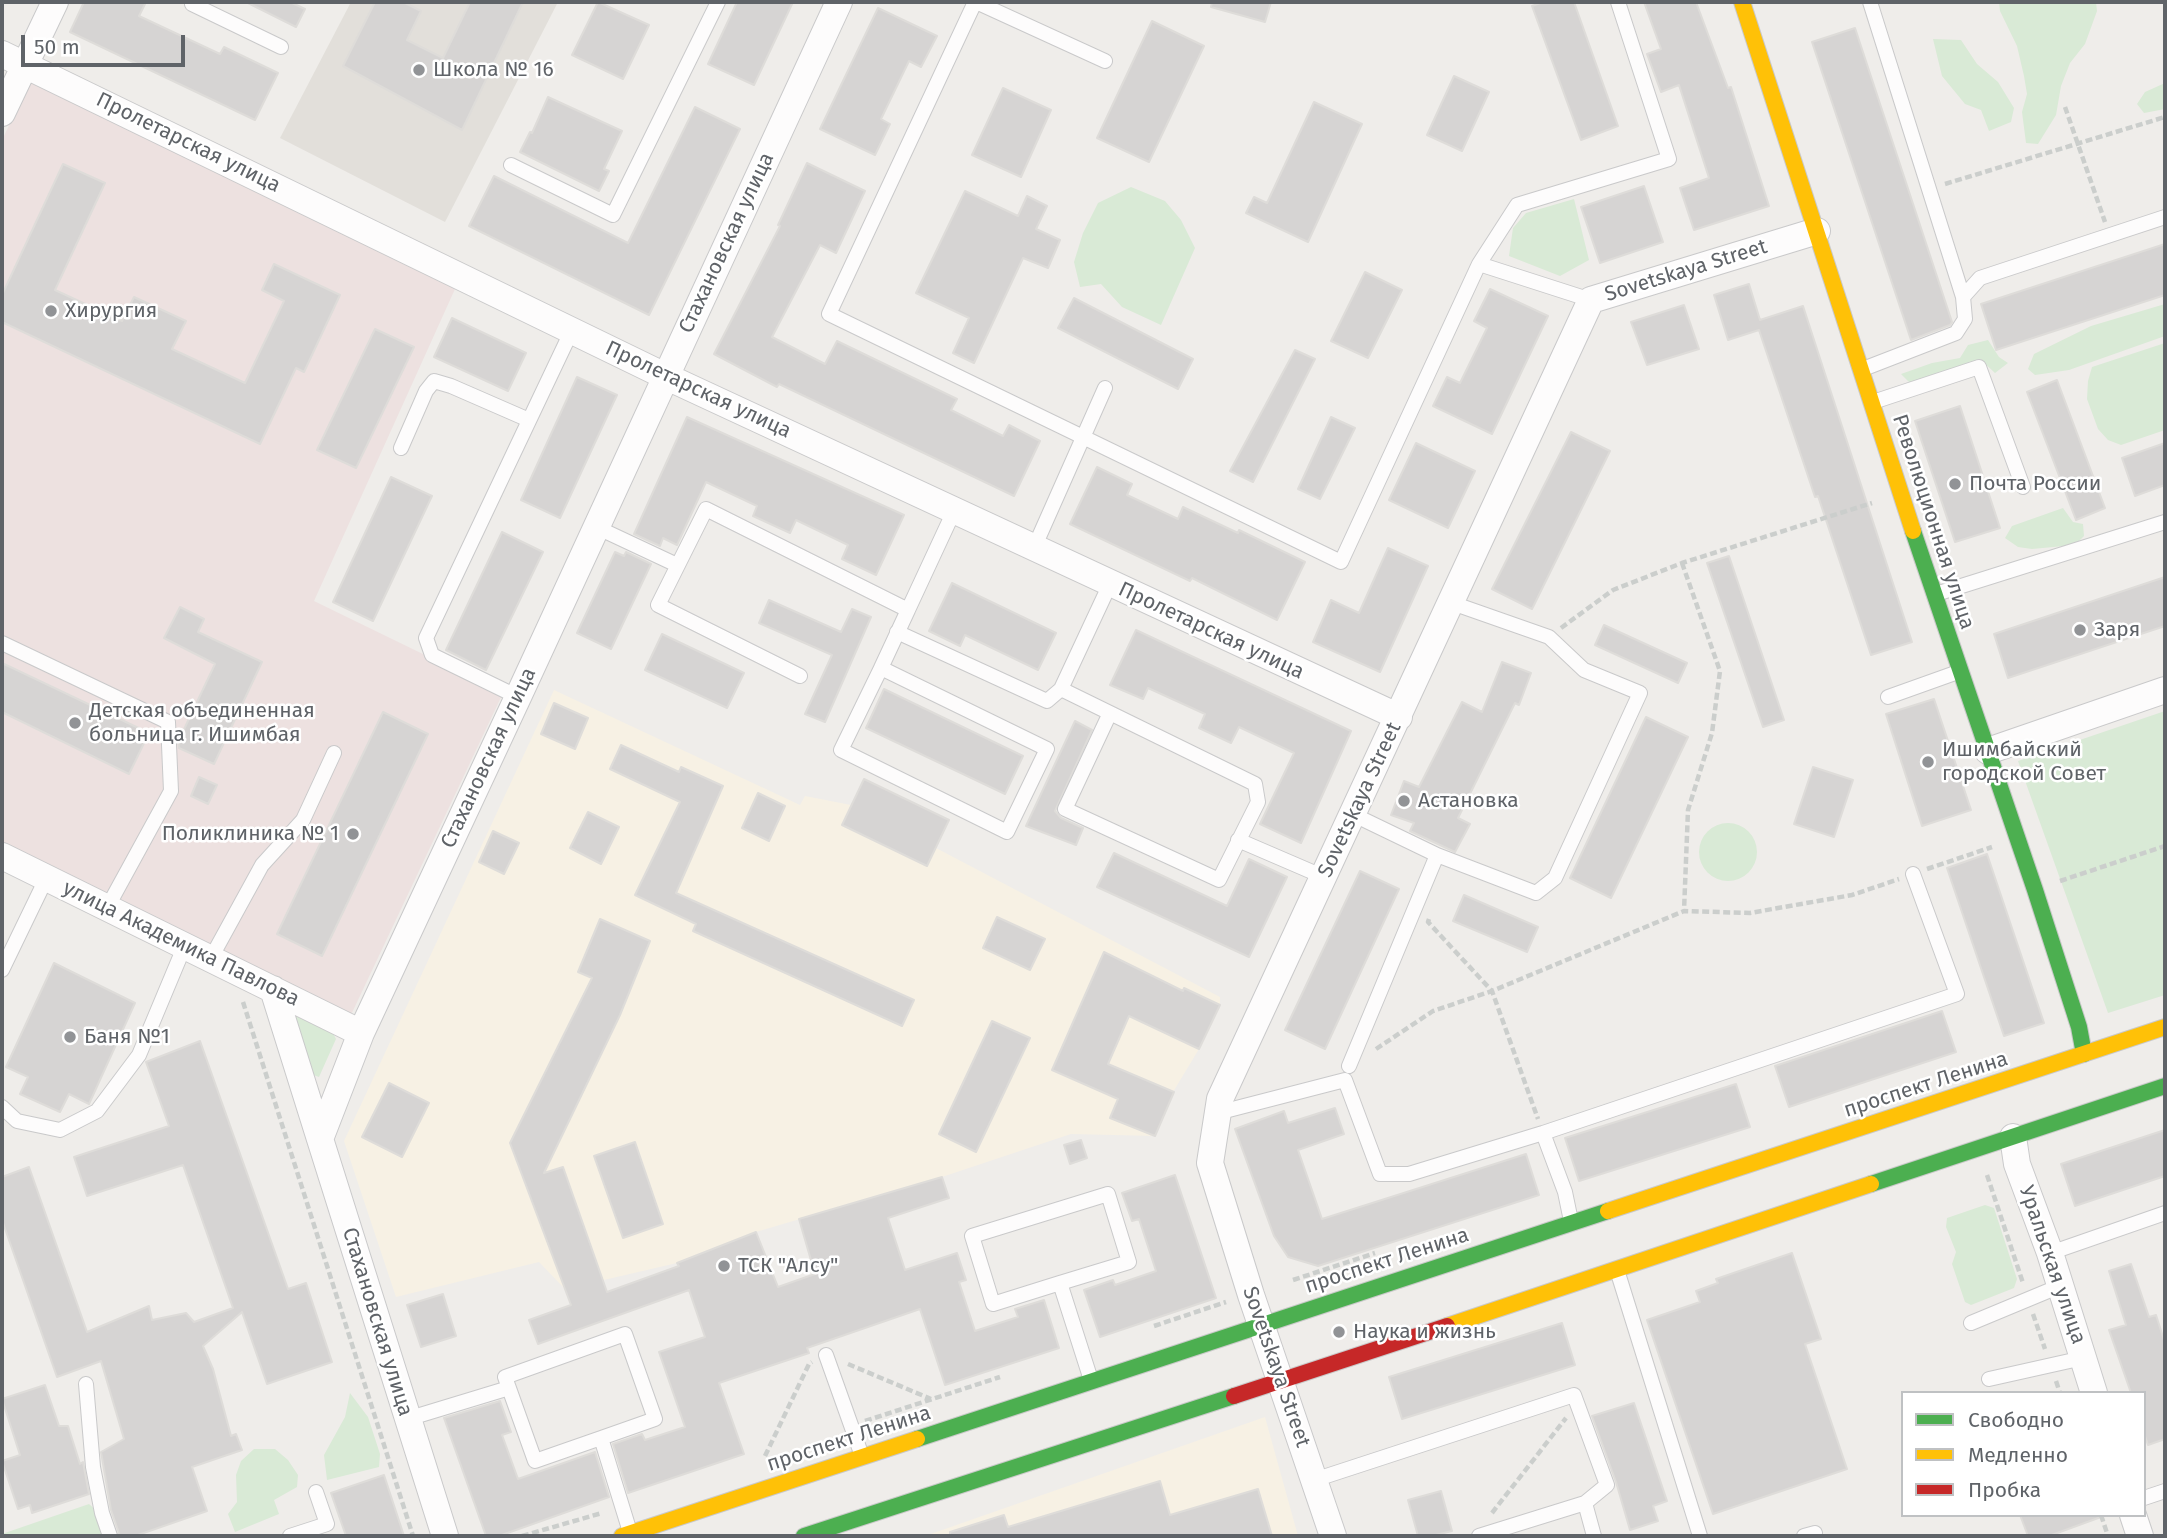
<!DOCTYPE html>
<meta charset="utf-8">
<style>
body{margin:0}
#map{position:relative;width:2167px;height:1538px;overflow:hidden;background:#efedea;font-family:"Fira Sans",sans-serif}
canvas{display:block}
.frame{position:absolute;inset:0;border:4px solid #5f6368;pointer-events:none}
.legend{position:absolute;left:1901px;top:1391px;width:245px;height:126px;box-sizing:border-box;background:#fff;border:2px solid #bfc1c3;margin:0;padding:9px 12px;list-style:none;font-size:21px;color:#5f6368}
.legend li{display:flex;align-items:center;gap:14px;height:35px}
.legend b{width:35px;border:2px solid #bfc1c3}
.scale{position:absolute;left:21px;top:35px;width:164px;height:32px;box-sizing:border-box;border:4px solid #5f6368;border-top:0;padding-left:9px;font-size:21px;line-height:24px;white-space:nowrap;color:#5f6368;-webkit-text-stroke:5px #fff;paint-order:stroke}
</style>
<div id="map">
<canvas width="2167" height="1538"></canvas>
<div class="frame"></div>
<ul class="legend">
<li><b style="height:9px;background:#4caf50"></b>Свободно</li>
<li><b style="height:9px;background:#ffc107"></b>Медленно</li>
<li><b style="height:9px;background:#c62828"></b>Пробка</li>
</ul>
<div class="scale">50 m</div>
</div>
<script>
const ctx = document.querySelector('canvas').getContext('2d');
ctx.lineJoin = 'round';
function fillPath(path, color) {
  ctx.fillStyle = color;
  ctx.fill(path, 'evenodd');
}
function poly(rows) {
  const path = new Path2D();
  for (const r of rows) {
    if (r.length === 3) {
      path.moveTo(r[0] + r[2], r[1]);
      path.arc(r[0], r[1], r[2], 0, 2 * Math.PI);
      continue;
    }
    path.moveTo(r[0], r[1]);
    for (let i = 2; i < r.length; i += 2) path.lineTo(r[i], r[i + 1]);
  }
  return path;
}
function strokePath(path, color, width, dash) {
  ctx.strokeStyle = color;
  ctx.lineWidth = width;
  ctx.lineCap = dash ? 'butt' : 'round';
  ctx.setLineDash(dash || []);
  ctx.stroke(path);
}
function drawText(font, color, halo, rows, align = 'center') {
  ctx.font = font + ' "Fira Sans",sans-serif';
  ctx.lineWidth = 5;
  ctx.setLineDash([]);
  ctx.textBaseline = 'middle';
  ctx.strokeStyle = halo;
  ctx.fillStyle = color;
  for (const [text, x, y, turn = 0] of rows) {
    ctx.save();
    ctx.translate(x, y);
    ctx.rotate((+turn || 0) * Math.PI / 180);
    ctx.textAlign = isNaN(turn) ? turn : align;
    if (halo) ctx.strokeText(text, 0, 0);
    ctx.fillText(text, 0, 0);
    ctx.restore();
  }
}
fillPath(poly([
 [554,690,800,805,805,796,851,805,864,779,949,820,936,848,1220,997,1220,1005,1199,1049,1173,1092,1155,1136,1071,1134,942,1177,756,1232,677,1263,565,1289,539,1262,396,1297,344,1141],
 [1265,1417,1298,1536,925,1536]
]), '#f7f1e4');
fillPath(poly([
 [351,2,558,2,445,222,280,138]
]), '#e2dfda');
fillPath(poly([
 [32,78,455,289,314,601,503,693,350,1017,2,844,2,140]
]), '#ede1e0');
fillPath(poly([
 [1999,2,2096,2,2097,11,2085,44,2070,63,2061,86,2056,115,2038,144,2026,143,2022,112,2027,94,2024,76,2017,46,2000,11],
 [1933,39,1961,40,1977,64,1998,82,2014,108,2011,122,1989,131,1981,110,1965,104,1942,76],
 [2165,83,2165,109,2144,113,2137,104,2145,92],
 [1131,187,1165,201,1181,220,1195,248,1161,325,1122,307,1101,284,1080,287,1074,262,1083,233,1098,203],
 [1574,199,1589,260,1560,276,1509,256,1513,228,1526,213],
 [2165,304,2165,336,2069,370,2035,375,2028,369,2034,354,2091,326],
 [1988,340,1999,357,2008,363,1995,373,1980,359,1959,368,1911,384,1901,374,1932,363,1960,358,1968,345],
 [2165,343,2165,430,2121,445,2108,440,2098,429,2087,399,2088,381,2092,367],
 [2063,508,2073,522,2083,524,2084,536,2075,545,2032,549,2018,547,2005,538,2012,526],
 [2165,711,2165,995,2108,1013,2018,761],
 [1728,852,29],
 [294,1015,330,1027,336,1039,319,1077,305,1072],
 [1985,1205,1994,1208,2017,1279,2014,1288,1971,1305,1965,1302,1952,1264,1956,1252,1946,1227,1947,1218],
 [350,1393,368,1417,380,1454,379,1467,327,1480,324,1455,345,1417],
 [254,1449,275,1449,288,1460,298,1475,297,1487,274,1500,279,1514,235,1532,228,1514,237,1502,236,1475,241,1461],
 [89,1504,98,1512,104,1536,2,1536,2,1534]
]), '#d9ead6');
const building = poly([
 [84,2,146,2,139,16,220,54,224,47,278,73,255,120,70,32,84,2],
 [246,2,290,2,305,9,296,27,246,2],
 [375,2,403,2,421,11,407,40,443,58,470,2,523,2,462,130,343,66,375,2],
 [598,2,649,25,623,79,572,55,598,2],
 [737,2,793,2,754,85,708,64,737,2],
 [1212,2,1271,2,1265,22,1211,7,1212,2],
 [1543,2,1574,2,1618,126,1581,140,1532,6,1543,2],
 [1644,2,1696,2,1728,88,1731,87,1769,206,1694,230,1680,188,1709,178,1679,85,1661,92,1647,54,1661,49,1644,2],
 [878,8,937,36,921,67,909,61,881,119,890,124,875,155,820,129,878,8],
 [1152,21,1204,46,1149,162,1097,138,1152,21],
 [1855,28,1952,322,1950,325,1911,340,1812,42,1855,28],
 [1454,76,1489,92,1462,151,1427,135,1454,76],
 [1003,88,1051,110,1021,177,972,155,1003,88],
 [548,97,622,131,604,169,609,171,599,191,520,152,530,132,532,133,548,97],
 [1314,102,1362,124,1308,242,1246,213,1254,197,1267,203,1314,102],
 [695,107,740,129,649,315,469,226,494,176,628,243,695,107],
 [807,163,865,191,836,253,820,245,772,337,825,364,837,341,957,399,951,410,1003,436,1009,425,1040,441,1014,496,779,384,777,387,714,354,780,226,778,225,807,163],
 [63,164,105,183,55,290,122,321,134,297,186,321,172,349,245,383,284,301,262,290,274,264,340,295,304,372,296,368,260,444,2,322,2,295,63,164],
 [1644,186,1663,242,1600,263,1581,207,1644,186],
 [965,191,1018,216,1027,196,1047,206,1036,229,1060,240,1048,268,1023,258,974,363,953,353,969,318,916,293,965,191],
 [2165,244,2165,295,1996,350,1981,304,2165,244],
 [1365,272,1402,290,1368,358,1331,341,1365,272],
 [1749,284,1760,320,1803,306,1912,642,1871,655,1818,496,1815,497,1759,330,1728,340,1714,295,1749,284],
 [1490,289,1548,316,1492,434,1433,406,1447,377,1460,383,1487,328,1474,321,1490,289],
 [1074,298,1193,359,1178,389,1058,328,1074,298],
 [1684,305,1699,349,1647,365,1631,322,1684,305],
 [452,318,526,353,508,391,434,357,452,318],
 [375,329,414,347,356,468,317,450,375,329],
 [1295,350,1315,359,1253,482,1230,471,1295,350],
 [577,377,617,395,560,518,521,500,577,377],
 [2057,380,2105,508,2076,520,2027,392,2057,380],
 [1960,406,2000,528,1955,542,1915,421,1960,406],
 [687,417,904,515,876,575,842,559,848,545,796,520,790,533,753,516,757,506,706,482,677,545,663,538,660,546,634,534,687,417],
 [1331,417,1355,428,1320,499,1298,489,1331,417],
 [1571,432,1610,451,1532,609,1492,589,1571,432],
 [1416,443,1475,471,1448,528,1389,500,1416,443],
 [2165,443,2165,485,2135,496,2122,458,2165,443],
 [1097,467,1132,484,1127,495,1178,519,1183,507,1238,533,1239,530,1305,562,1277,620,1192,578,1190,581,1070,524,1097,467],
 [391,477,432,496,373,621,333,602,391,477],
 [502,532,543,552,486,670,446,650,502,532],
 [1388,548,1428,566,1380,672,1313,642,1331,600,1359,613,1388,548],
 [615,552,624,556,626,552,651,564,611,649,577,633,615,552],
 [1729,556,1784,720,1763,727,1707,563,1729,556],
 [2165,577,2165,626,2008,678,1994,634,2165,577],
 [952,583,1056,633,1038,670,965,635,960,646,929,631,952,583],
 [769,600,841,632,852,609,871,617,825,722,805,714,832,655,759,623,769,600],
 [180,607,204,619,198,632,262,662,214,764,179,748,178,742,215,664,164,638,180,607],
 [1604,625,1687,663,1678,683,1595,645,1604,625],
 [1136,630,1351,731,1301,843,1260,824,1294,753,1239,727,1231,743,1199,728,1205,714,1148,688,1143,699,1110,685,1136,630],
 [662,634,744,673,727,708,645,670,662,634],
 [1502,662,1531,673,1519,705,1515,703,1458,818,1470,824,1455,852,1410,831,1414,823,1391,815,1404,781,1419,787,1462,702,1482,712,1502,662],
 [2,663,149,733,129,774,2,712,2,663],
 [884,689,1023,756,1005,794,866,728,884,689],
 [1934,699,1971,810,1922,826,1886,714,1934,699],
 [554,703,588,718,575,749,541,734,554,703],
 [383,712,428,734,322,956,277,934,383,712],
 [1646,717,1688,737,1611,898,1570,878,1646,717],
 [1075,721,1092,730,1055,811,1061,818,1083,828,1076,845,1026,826,1075,721],
 [621,745,679,772,681,767,723,786,676,893,914,1000,902,1026,693,931,696,924,635,895,680,802,610,769,621,745],
 [1813,767,1853,780,1834,837,1794,824,1813,767],
 [199,777,217,785,208,804,191,796,199,777],
 [864,779,949,820,927,866,842,825,864,779],
 [758,793,785,806,769,841,742,828,758,793],
 [588,812,619,827,601,864,570,848,588,812],
 [493,831,519,843,504,874,479,862,493,831],
 [1114,853,1227,906,1249,859,1287,877,1249,957,1097,887,1114,853],
 [1987,854,2044,1023,2004,1036,1947,868,1987,854],
 [1360,871,1399,889,1325,1049,1285,1030,1360,871],
 [1464,895,1538,927,1527,952,1453,921,1464,895],
 [997,917,1045,939,1030,970,983,948,997,917],
 [600,919,650,941,620,1015,544,1173,563,1167,607,1292,679,1266,677,1263,756,1232,778,1287,815,1274,799,1219,942,1177,949,1198,888,1218,905,1270,957,1253,966,1280,959,1282,975,1331,1018,1317,1015,1309,1044,1300,1059,1348,945,1385,920,1309,807,1348,809,1353,719,1383,744,1454,628,1493,613,1444,642,1434,645,1440,685,1427,659,1352,705,1337,689,1290,538,1344,529,1320,571,1305,510,1143,592,978,578,972,600,919],
 [1104,952,1183,991,1184,988,1220,1005,1199,1049,1129,1016,1108,1064,1174,1092,1155,1136,1110,1118,1118,1099,1052,1070,1104,952],
 [54,963,135,1003,89,1104,69,1094,60,1112,20,1094,28,1077,6,1067,54,963],
 [1942,1011,1956,1052,1789,1107,1775,1066,1942,1011],
 [992,1021,1030,1038,976,1152,939,1134,992,1021],
 [200,1041,288,1289,306,1283,332,1362,267,1384,242,1312,203,1346,213,1369,231,1436,236,1434,242,1450,192,1467,207,1511,135,1536,120,1536,111,1510,101,1452,124,1439,101,1361,57,1377,2,1220,2,1177,29,1167,87,1332,149,1306,152,1320,186,1313,194,1322,233,1308,183,1165,87,1196,74,1157,169,1126,146,1062,200,1041],
 [389,1083,429,1103,402,1157,362,1137,389,1083],
 [1736,1084,1750,1127,1579,1181,1565,1138,1736,1084],
 [1335,1108,1344,1134,1298,1150,1322,1219,1526,1154,1539,1195,1318,1266,1288,1257,1274,1236,1235,1129,1284,1111,1288,1123,1335,1108],
 [2165,1130,2165,1176,2075,1206,2061,1164,2165,1130],
 [1081,1140,1087,1158,1070,1164,1064,1145,1081,1140],
 [635,1142,663,1224,623,1238,594,1156,635,1142],
 [1175,1175,1216,1298,1100,1337,1084,1290,1113,1280,1115,1285,1156,1271,1139,1219,1132,1221,1122,1193,1175,1175],
 [1792,1253,1821,1339,1805,1344,1847,1469,1713,1514,1647,1320,1700,1302,1696,1291,1718,1283,1716,1279,1792,1253],
 [2131,1264,2149,1317,2156,1315,2165,1343,2165,1439,2148,1445,2144,1433,2144,1393,2131,1393,2109,1330,2126,1325,2109,1271,2131,1264],
 [443,1294,456,1336,421,1347,407,1305,443,1294],
 [1562,1323,1575,1365,1402,1419,1389,1377,1562,1323],
 [45,1385,59,1426,68,1426,80,1464,83,1462,89,1494,32,1513,30,1505,18,1509,2,1461,20,1455,2,1399,45,1385],
 [500,1401,511,1432,502,1435,518,1479,595,1452,609,1497,499,1536,486,1536,444,1418,500,1401],
 [1634,1403,1667,1501,1653,1506,1658,1521,1630,1530,1616,1482,1592,1416,1634,1403],
 [384,1475,404,1536,346,1536,331,1493,384,1475],
 [1160,1481,1170,1515,1258,1489,1272,1536,950,1536,950,1532,1004,1515,1008,1527,1160,1481],
 [1441,1491,1452,1531,1432,1536,1418,1536,1408,1500,1441,1491],
 [2020,1515,2101,1515,2101,1517,2049,1536,2028,1536,2020,1515]
]);
fillPath(building, '#d6d4d3');
strokePath(building, '#dedcd9', 2);
const lane = poly([
 [193,2,192,4,281,47],
 [975,2,829,314,1341,562,1479,264,1517,205,1669,159,1618,2],
 [976,2,1105,61],
 [1870,2,1963,297],
 [511,165,613,215,718,2],
 [1479,264,1591,300],
 [1863,369,1956,333,1965,319,1963,297,1980,278,2165,217],
 [1873,402,1979,367,2023,487],
 [401,448,426,391,434,381,451,386,529,420],
 [596,527,677,565],
 [1034,548,1105,388],
 [1110,584,1061,689,1110,713,1255,784,1258,802,1219,880,1065,809,1110,713],
 [1936,594,2165,522],
 [897,632,1047,701,1061,689],
 [2,643,168,722,171,791,107,908],
 [881,668,841,750,1007,832,1047,749,881,668,908,610],
 [800,676,658,605,706,509,908,610,954,511],
 [518,697,432,655,426,638,572,330],
 [1888,697,1958,672],
 [1238,840,1324,877],
 [1437,855,1536,893,1555,878,1640,693,1584,670,1549,637,1452,603],
 [211,958,262,865,303,820,334,753],
 [2,970,46,879],
 [1349,1066,1437,855,1352,814],
 [2,1107,17,1121,60,1130,97,1111,139,1055,185,945],
 [1217,1113,1345,1080,1380,1174,1409,1174,1543,1133,1957,994,1913,874],
 [1543,1133,1565,1192,1571,1221],
 [2050,1253,2165,1213],
 [1617,1270,1700,1536],
 [1060,1283,993,1304,972,1236,1108,1194,1129,1262,1060,1283,1091,1380],
 [1971,1323,2060,1286],
 [826,1355,862,1456],
 [1989,1379,2083,1358],
 [86,1384,93,1467,102,1513,110,1536],
 [407,1419,509,1388],
 [601,1438,535,1461,505,1377,625,1334,655,1419,601,1438,630,1532],
 [1314,1480,1574,1395,1607,1485,1585,1503],
 [2144,1498,2165,1491],
 [290,1536,327,1524,316,1492],
 [1479,1536,1585,1503,1594,1536],
 [1804,1536,1815,1533]
]);
const street = poly([
 [2,54,665,376,1399,717],
 [2,113,55,2],
 [1988,751,2165,690],
 [2,856,361,1033],
 [273,989,320,1139],
 [2013,1137,2017,1164,2050,1253,2094,1393],
 [2133,1515,2140,1536],
 [445,1536,320,1139,361,1033,518,697,839,2],
 [1333,1536,1251,1295,1210,1163,1220,1099,1591,300,1817,231]
]);
const fast = poly([
 [1913,531,2035,890,2079,1027,2084,1054],
 [1871,1184,2165,1086],
 [917,1439,1608,1211],
 [804,1536,1234,1396]
]);
const slow = poly([
 [1742,2,1913,531],
 [1608,1211,2165,1027],
 [1447,1326,1871,1184],
 [622,1536,917,1439]
]);
const jam = poly([
 [1234,1396,1447,1326]
]);
strokePath(lane, '#c9c9ca', 16);
strokePath(street, '#c9c9ca', 28);
strokePath(fast, '#c9c9c9', 18);
strokePath(slow, '#c9c9c9', 18);
strokePath(jam, '#c9c9c9', 18);
strokePath(poly([
 [2065,107,2105,222],
 [1945,184,2165,117],
 [1682,563,1720,671,1712,733,1688,810,1684,911],
 [1561,628,1613,590,1682,563,1872,503],
 [1927,869,1992,847],
 [2060,881,2165,846],
 [1429,919,1428,922,1492,991,1538,1119],
 [243,1002,413,1536],
 [1376,1049,1433,1011,1492,991,1684,911,1750,913,1852,895,1899,879],
 [1987,1175,2023,1283],
 [1293,1280,1375,1253],
 [2033,1314,2045,1349],
 [1154,1326,1226,1302],
 [848,1364,931,1399],
 [2056,1381,2060,1393],
 [865,1421,1000,1377],
 [765,1456,809,1364,812,1362],
 [1492,1513,1566,1418],
 [2101,1515,2108,1536],
 [522,1536,602,1513]
]), '#cbcecc', 4.5, [7, 3.5]);
strokePath(lane, '#fdfcfc', 14);
strokePath(street, '#fdfcfc', 26);
strokePath(fast, '#4caf50', 16);
strokePath(slow, '#ffc107', 16);
strokePath(jam, '#c62828', 16);
for (const [x, y, r, color] of [
 [419,70,7,"#919396"],
 [51,311,7,"#919396"],
 [1955,484,7,"#919396"],
 [2080,630,7,"#919396"],
 [75,723,7,"#919396"],
 [1928,762,7,"#919396"],
 [1404,801,7,"#919396"],
 [353,834,7,"#919396"],
 [70,1037,7,"#919396"],
 [724,1266,7,"#919396"],
 [1339,1332,7,"#919396"]
]) {
  const dot = new Path2D();
  dot.arc(x, y, r, 0, 2 * Math.PI);
  ctx.fillStyle = color;
  ctx.fill(dot);
  strokePath(dot, '#fff', 2.5);
}
drawText('21px', '#5f6368', '#fff', [
 ["Школа № 16",433,70],
 ["Хирургия",65,311],
 ["Почта России",1969,484],
 ["Заря",2094,630],
 ["Детская объединенная",89,711],
 ["больница г. Ишимбая",89,735],
 ["Ишимбайский",1942,750],
 ["городской Совет",1942,774],
 ["Астановка",1418,801],
 ["Поликлиника № 1",339,834,"right"],
 ["Баня №1",84,1037],
 ["ТСК \"Алсу\"",738,1266],
 ["Наука и жизнь",1353,1332]
], 'left');
drawText('21px', '#5f6368', '#fff', [
 ["Пролетарская улица",188,143,26],
 ["Стахановская улица",727,243,-65],
 ["Sovetskaya Street",1686,271,-17],
 ["Пролетарская улица",698,390,25],
 ["Революционная улица",1933,522,72],
 ["Пролетарская улица",1211,631,25],
 ["Стахановская улица",489,758,-65],
 ["Sovetskaya Street",1360,800,-65],
 ["улица Академика Павлова",181,944,26],
 ["проспект Ленина",1926,1085,-18],
 ["проспект Ленина",1387,1261,-18],
 ["Уральская улица",2052,1265,71],
 ["Стахановская улица",377,1322,73],
 ["Sovetskaya Street",1276,1367,71],
 ["проспект Ленина",849,1439,-18]
]);
</script>
